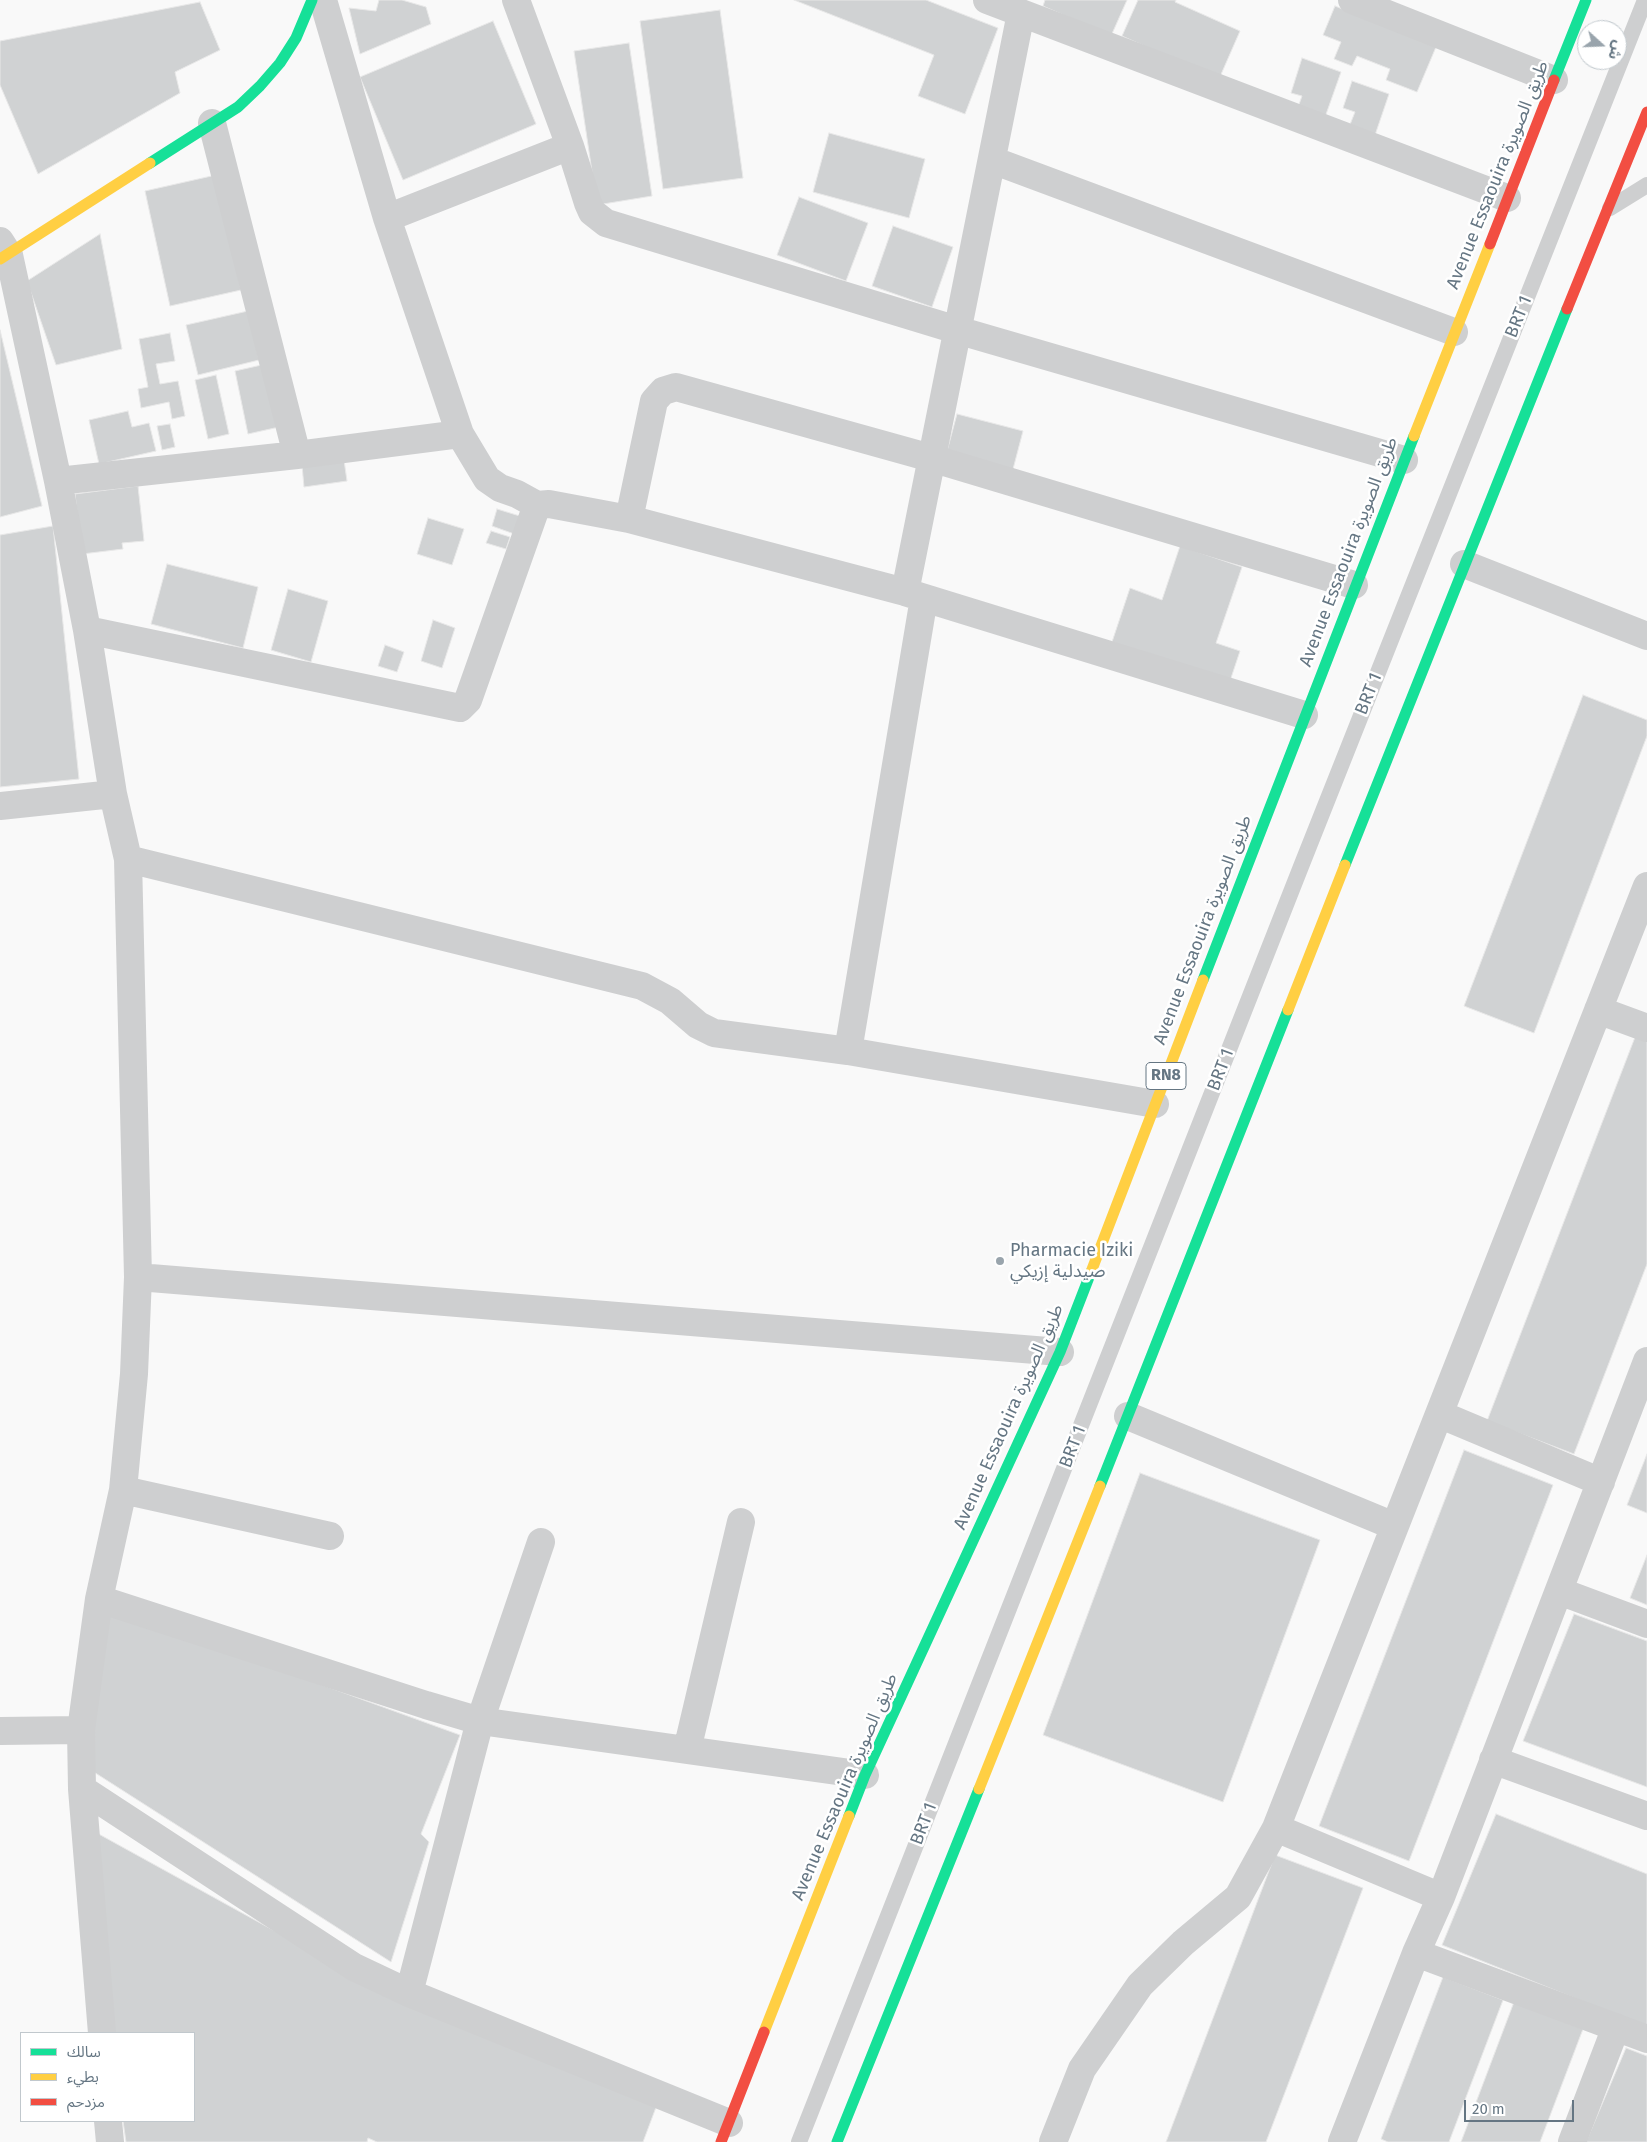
<!DOCTYPE html>
<meta charset="utf-8">
<style>
body{margin:0}
#map{position:relative;width:1647px;height:2142px;overflow:hidden;background:#f9f9f9;font-family:"Fira Sans","Noto Sans Arabic",sans-serif}
canvas{display:block}
.legend{position:absolute;left:20px;top:2032px;width:175px;height:90px;box-sizing:border-box;background:#fff;border:1px solid #c1c8cd;margin:0;padding:6px 9px;list-style:none;font-size:15px;color:#657683}
.legend li{display:flex;align-items:center;gap:10px;height:25px}
.legend b{width:25px;border:1px solid #c1c8cd}
.north{position:absolute;left:1577px;top:20px;width:50px;height:50px;box-sizing:border-box;background:#fff;border:1px solid #c1c8cd;border-radius:50%;rotate:110deg;font-size:14px;font-weight:700;line-height:20px;text-align:center;color:#657683}
.north::after{content:'';display:block;margin:auto;width:18px;height:22px;background:#99a4ac;clip-path:polygon(50% 0,100% 100%,50% 72%,0 100%)}
.scale{position:absolute;left:1464px;top:2100px;width:110px;height:22px;box-sizing:border-box;border:2px solid #657683;border-top:0;padding-left:6px;font-size:15px;line-height:18px;white-space:nowrap;color:#657683;-webkit-text-stroke:4px #fff;paint-order:stroke}
</style>
<div id="map">
<canvas width="1647" height="2142"></canvas>
<ul class="legend">
<li><b style="height:6px;background:#16e098"></b>سالك</li>
<li><b style="height:6px;background:#ffcf43"></b>بطيء</li>
<li><b style="height:6px;background:#f24e42"></b>مزدحم</li>
</ul>
<div class="north">ش</div>
<div class="scale">20 m</div>
</div>
<script>
const ctx = document.querySelector('canvas').getContext('2d');
ctx.lineJoin = 'round';
function fillPath(path, color) {
  ctx.fillStyle = color;
  ctx.fill(path, 'evenodd');
}
function poly(rows) {
  const path = new Path2D();
  for (const r of rows) {
    path.moveTo(r[0], r[1]);
    for (let i = 2; i < r.length; i += 2) path.lineTo(r[i], r[i + 1]);
  }
  return path;
}
function strokePath(path, color, width, dash) {
  ctx.strokeStyle = color;
  ctx.lineWidth = width;
  ctx.lineCap = dash ? 'butt' : 'round';
  ctx.setLineDash(dash || []);
  ctx.stroke(path);
}
function drawText(font, color, halo, rows, align = 'center') {
  ctx.font = font + ' "Fira Sans","Noto Sans Arabic",sans-serif';
  ctx.lineWidth = 5;
  ctx.setLineDash([]);
  ctx.textBaseline = 'middle';
  ctx.strokeStyle = halo;
  ctx.fillStyle = color;
  for (const [text, x, y, turn = 0] of rows) {
    ctx.save();
    ctx.translate(x, y);
    ctx.rotate((+turn || 0) * Math.PI / 180);
    ctx.textAlign = isNaN(turn) ? turn : align;
    if (halo) ctx.strokeText(text, 0, 0);
    ctx.fillText(text, 0, 0);
    ctx.restore();
  }
}
const building = poly([
 [379,0,402,0,426,7,431,24,360,54,349,8,376,11,379,0],
 [794,0,926,0,998,28,965,114,918,96,934,55,794,0],
 [1045,0,1127,0,1111,36,1043,6,1045,0],
 [1138,0,1176,0,1175,2,1240,31,1219,79,1122,36,1138,0],
 [200,2,220,50,175,72,180,93,38,174,0,85,0,41,200,2],
 [1335,6,1436,47,1417,92,1386,80,1390,69,1357,56,1352,66,1334,59,1341,42,1323,35,1335,6],
 [720,10,743,178,663,189,640,21,720,10],
 [493,21,536,124,403,180,360,77,493,21],
 [629,43,652,196,597,205,574,51,629,43],
 [1302,58,1341,72,1324,120,1297,110,1302,96,1291,93,1302,58],
 [1352,81,1389,94,1373,141,1347,132,1355,112,1343,108,1352,81],
 [829,133,925,159,909,218,813,192,829,133],
 [216,175,241,290,170,306,145,191,216,175],
 [799,197,868,223,846,281,777,255,799,197],
 [893,226,953,247,932,307,872,286,893,226],
 [100,234,122,349,56,365,27,281,100,234],
 [248,311,259,360,198,375,186,325,248,311],
 [0,330,42,506,0,517,0,330],
 [170,333,175,361,156,364,160,384,178,381,185,416,172,419,169,402,141,408,138,389,148,387,139,339,170,333],
 [266,364,279,427,248,434,235,371,266,364],
 [216,375,229,434,208,439,195,380,216,375],
 [128,411,132,427,149,423,156,451,99,464,89,420,128,411],
 [957,414,1023,431,1012,473,946,455,957,414],
 [170,424,175,447,162,450,157,426,170,424],
 [344,460,347,481,304,487,302,465,344,460],
 [138,486,144,541,122,543,123,549,82,554,75,494,138,486],
 [497,509,523,517,517,535,492,526,497,509],
 [428,518,464,529,452,565,417,554,428,518],
 [53,526,79,779,0,787,0,535,53,526],
 [491,531,510,537,506,549,486,543,491,531],
 [1180,546,1242,567,1216,643,1240,651,1230,681,1112,642,1130,588,1162,600,1180,546],
 [167,564,258,587,243,648,151,624,167,564],
 [288,589,328,601,311,662,271,650,288,589],
 [433,620,455,628,442,668,421,661,433,620],
 [385,645,404,652,397,672,378,666,385,645],
 [1583,695,1647,720,1647,736,1534,1033,1464,1006,1583,695],
 [1637,1032,1647,1036,1647,1264,1574,1454,1487,1421,1637,1032],
 [1464,1450,1553,1485,1409,1861,1319,1826,1464,1450],
 [1647,1454,1647,1513,1627,1505,1647,1454],
 [1140,1473,1320,1540,1223,1802,1043,1735,1140,1473],
 [1647,1555,1647,1605,1630,1598,1647,1555],
 [106,1613,270,1666,460,1735,421,1834,429,1842,391,1962,86,1767,106,1613],
 [1574,1614,1647,1641,1647,1787,1523,1741,1574,1614],
 [1496,1814,1647,1874,1647,2027,1442,1945,1496,1814],
 [95,1832,411,2006,658,2102,643,2142,377,2142,368,2138,367,2142,126,2142,123,2121,194,2121,194,2033,110,2033,95,1832],
 [1275,1855,1363,1888,1266,2142,1166,2142,1275,1855],
 [1443,1977,1503,2000,1449,2142,1388,2142,1381,2139,1443,1977],
 [1514,2002,1583,2029,1540,2142,1461,2142,1514,2002],
 [1626,2048,1647,2056,1647,2142,1586,2142,1626,2048]
]);
fillPath(building, '#d0d2d3');
strokePath(building, '#e8e8e8', 1);
strokePath(poly([
 [1610,208,1647,185],
 [799,2142,1302,864,1645,0]
]), '#cecfd0', 16);
strokePath(poly([
 [323,0,387,218,460,434,487,479,500,488,517,494,537,505,549,504,629,519,905,592,1304,715],
 [516,0,570,146,588,203,592,212,606,223,957,330,1404,460],
 [987,0,1507,198],
 [1352,0,1554,80],
 [212,123,297,455],
 [992,160,1454,332],
 [387,218,570,146],
 [0,241,9,255,58,481,87,630,113,794,128,859,138,1277,134,1374,123,1490,99,1599,81,1730],
 [58,481,297,455,460,434],
 [629,519,654,401,663,391,676,387,931,458,1354,585],
 [1464,564,1647,636],
 [905,592,1021,13],
 [87,630,460,708,468,700,537,505],
 [0,806,113,794],
 [128,859,642,986,670,1001,698,1025,714,1033,848,1051,1155,1104],
 [1598,1010,1647,1028],
 [848,1051,924,598],
 [138,1277,1060,1352],
 [1439,1414,1601,1482],
 [1128,1416,1394,1526],
 [123,1490,330,1536],
 [1559,1591,1647,1624],
 [99,1599,426,1705,480,1721,865,1775],
 [0,1731,81,1730,82,1789,102,2033],
 [687,1750,741,1522],
 [1493,1760,1647,1816],
 [82,1789,354,1967,409,1993,729,2123],
 [1276,1828,1441,1897],
 [1416,1953,1647,2039],
 [409,1993,480,1721,541,1542],
 [108,2121,110,2142],
 [1053,2142,1082,2069,1140,1985,1183,1943,1238,1897,1276,1828,1647,886],
 [1342,2142,1416,1953,1441,1897,1647,1361],
 [1572,2142,1616,2027]
]), '#cecfd0', 28);
strokePath(poly([
 [1554,80,1586,0],
 [150,163,238,107,260,86,280,63,296,38,312,0],
 [1345,865,1567,309],
 [1203,980,1414,436],
 [1100,1486,1288,1010],
 [849,1816,865,1775,1060,1352,1091,1272],
 [837,2142,979,1789]
]), '#16e098', 11);
strokePath(poly([
 [0,259,150,163],
 [1414,436,1490,244],
 [1288,1010,1345,865],
 [1091,1272,1203,980],
 [979,1789,1100,1486],
 [764,2032,849,1816]
]), '#ffcf43', 11);
strokePath(poly([
 [1490,244,1554,80],
 [1567,309,1647,112],
 [721,2142,764,2032]
]), '#f24e42', 11);
for (const [x, y, r, color] of [
 [1000,1261,5,"#99a4ac"]
]) {
  const dot = new Path2D();
  dot.arc(x, y, r, 0, 2 * Math.PI);
  ctx.fillStyle = color;
  ctx.fill(dot);
  strokePath(dot, '#fff', 2);
}
for (const [x, y, w] of [
 [1166,1076,40]
]) {
  const box = new Path2D();
  box.roundRect(x - w / 2, y - 13.5, w, 27, 4);
  ctx.fillStyle = '#fff';
  ctx.fill(box);
  strokePath(box, '#657683', 1);
}
drawText('bold 16px', '#657683', null, [
 ["RN8",1166,1076]
]);
drawText('18px', '#657683', '#fff', [
 ["Avenue Essaouira طريق الصويرة",1498,175,-68],
 ["BRT 1",1519,317,-68],
 ["Avenue Essaouira طريق الصويرة",1349,552,-69],
 ["BRT 1",1369,694,-68],
 ["Avenue Essaouira طريق الصويرة",1203,930,-69],
 ["BRT 1",1221,1070,-69],
 ["Avenue Essaouira طريق الصويرة",1009,1417,-66],
 ["BRT 1",1073,1447,-69],
 ["Avenue Essaouira طريق الصويرة",845,1787,-67],
 ["BRT 1",924,1824,-69]
]);
drawText('18px', '#657683', '#fff', [
 ["Pharmacie Iziki",1010,1251],
 ["صيدلية إزيكي",1010,1272]
], 'left');
</script>
